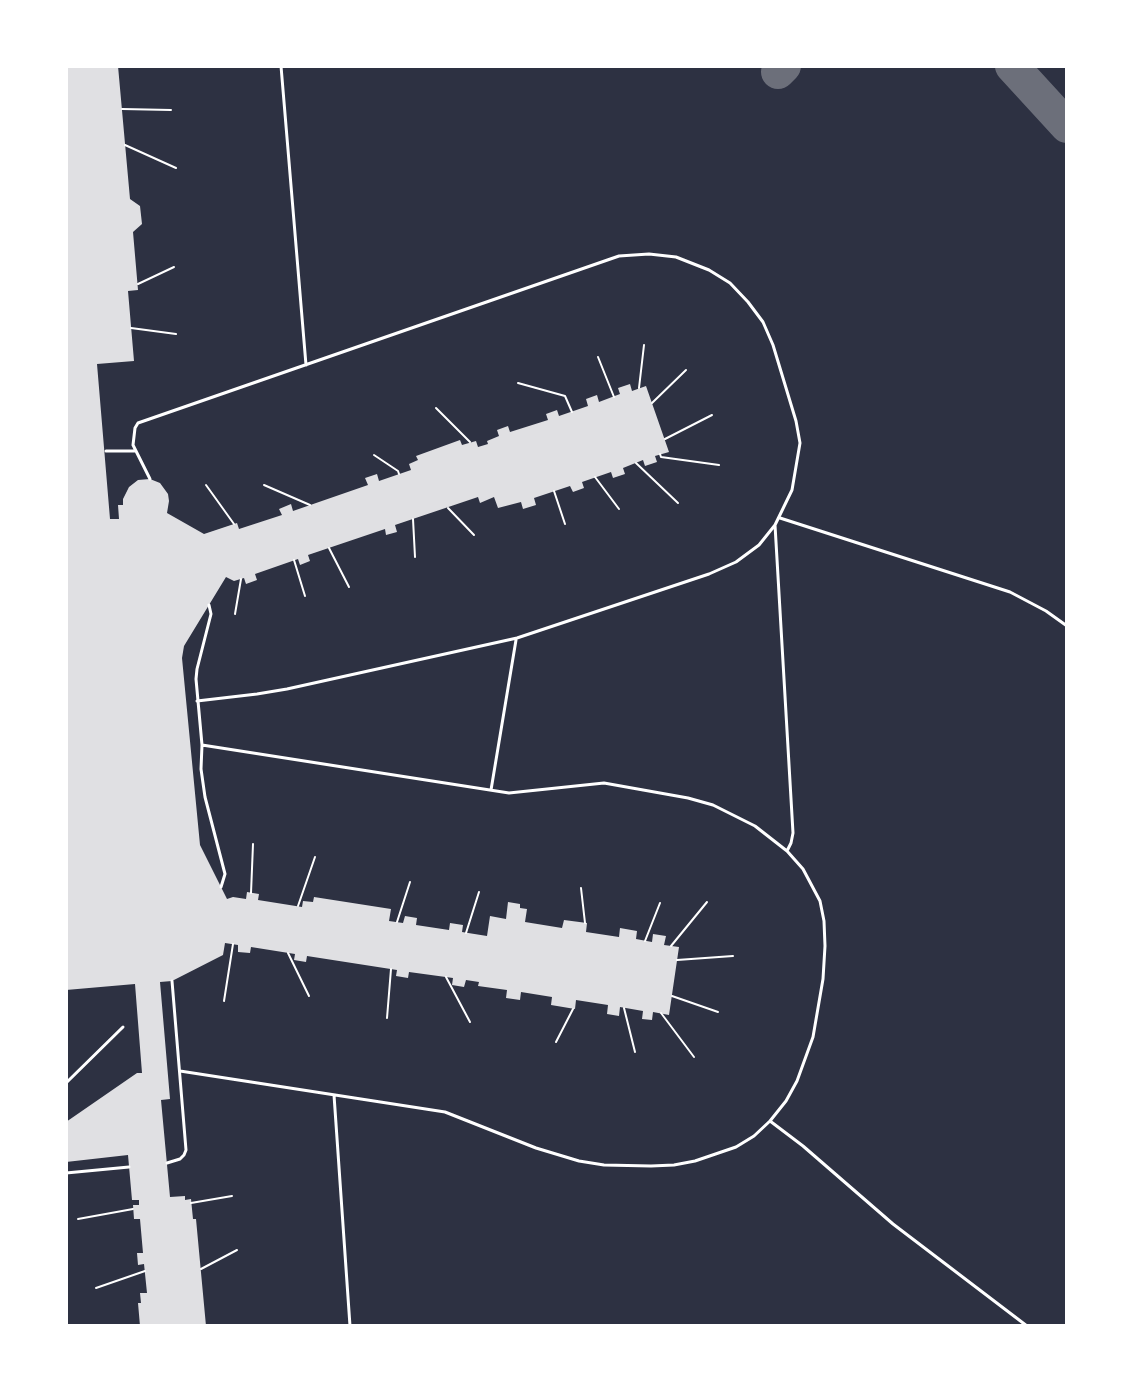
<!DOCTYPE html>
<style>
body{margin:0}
#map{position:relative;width:1133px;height:1392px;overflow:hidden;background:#2d3142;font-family:Inter,sans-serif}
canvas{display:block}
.frame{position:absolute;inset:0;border:68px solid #fff;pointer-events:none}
</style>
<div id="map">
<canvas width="1133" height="1392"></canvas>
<div class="frame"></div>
</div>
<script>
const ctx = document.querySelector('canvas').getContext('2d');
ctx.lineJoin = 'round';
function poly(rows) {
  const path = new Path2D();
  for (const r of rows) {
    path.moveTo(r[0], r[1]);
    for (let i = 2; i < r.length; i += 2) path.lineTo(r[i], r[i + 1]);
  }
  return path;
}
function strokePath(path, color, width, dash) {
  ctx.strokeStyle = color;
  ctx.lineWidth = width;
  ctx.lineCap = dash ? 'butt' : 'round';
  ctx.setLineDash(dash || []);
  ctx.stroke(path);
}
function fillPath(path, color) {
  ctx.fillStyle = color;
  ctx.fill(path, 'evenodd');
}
strokePath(poly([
 [1012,66,1067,126],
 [778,72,784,66]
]), '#6c6f7a', 34);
fillPath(poly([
 [66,66,118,66,130,199,140,206,142,224,133,232,138,290,128,291,134,361,97,364,110,519,119,519,118,505,123,505,123,499,129,487,138,480,150,479,160,483,168,494,169,501,167,513,204,534,237,523,239,529,282,515,279,509,291,504,293,511,368,485,365,478,377,474,379,481,411,470,409,464,418,460,416,456,460,440,462,445,476,441,478,447,488,444,487,441,499,436,497,430,508,426,510,432,548,420,546,414,557,410,559,416,588,406,586,399,597,395,599,402,620,394,618,388,630,384,632,391,646,386,669,452,655,456,657,462,645,466,643,460,623,468,625,474,613,478,611,472,582,482,584,488,573,492,570,486,534,498,536,505,523,509,521,502,498,508,494,497,480,503,478,497,395,525,397,532,386,535,385,529,308,555,310,561,300,565,298,559,255,574,257,580,246,584,244,578,234,581,226,577,184,646,182,658,200,845,227,899,233,897,246,899,247,892,259,894,258,900,302,907,303,901,313,902,314,897,391,909,389,921,403,923,405,916,417,918,416,925,449,930,450,923,463,925,462,932,487,936,490,916,506,919,508,902,520,904,520,908,527,909,525,922,562,928,564,920,587,923,586,932,619,937,620,928,637,931,636,939,652,942,653,934,666,936,664,945,679,947,669,1015,653,1012,652,1020,642,1019,643,1011,620,1007,619,1016,607,1014,608,1005,576,1000,575,1009,551,1005,552,997,521,992,520,1000,506,998,507,990,478,986,479,982,466,980,464,987,452,985,453,978,409,972,408,978,396,976,397,970,307,956,306,962,294,960,295,954,251,947,250,953,238,952,238,945,225,943,223,955,172,981,160,982,170,1099,161,1100,170,1197,185,1196,185,1200,191,1199,193,1219,196,1219,206,1326,140,1326,138,1303,141,1303,140,1293,147,1293,144,1264,138,1265,137,1253,143,1253,140,1219,134,1219,133,1205,139,1205,139,1200,132,1200,128,1155,66,1162,66,1122,137,1073,142,1073,135,984,66,990]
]), '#e0e0e3');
strokePath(poly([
 [122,109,171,110],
 [125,145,176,168],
 [138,284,174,267],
 [131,328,176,334],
 [598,357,614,397],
 [518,383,565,396,572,412],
 [639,388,644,345],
 [652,403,686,370],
 [436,408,470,442],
 [665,439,712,415],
 [660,454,661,457,719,465],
 [374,455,398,471,399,474],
 [636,463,678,503],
 [595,477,619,509],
 [206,485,234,524],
 [264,485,310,505],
 [554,491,565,524],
 [448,508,474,535],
 [413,519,415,557],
 [329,548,349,587],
 [294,560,305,596],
 [235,614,241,579],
 [581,888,585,923],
 [251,893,253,844],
 [298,906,315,857],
 [397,922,410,882],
 [466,933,479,892],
 [645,941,660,903],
 [671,946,707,902],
 [288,953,309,996],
 [677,960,733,956],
 [446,977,470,1022],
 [672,996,718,1012],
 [224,1001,233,944],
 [624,1008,635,1052],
 [661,1013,694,1057],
 [387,1018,391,969],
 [556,1042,573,1009],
 [191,1203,232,1196],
 [78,1219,133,1209],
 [201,1269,237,1250],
 [96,1288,145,1271]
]), '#fff', 2);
strokePath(poly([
 [281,66,306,365],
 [106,451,135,451],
 [150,479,133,445,135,428,138,423,619,256,649,254,676,257,709,270,730,283,748,302,763,322,773,345,796,421,800,443,792,490,775,525,759,545,736,562,709,574,517,638,287,689,257,694,197,701],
 [780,518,1010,592,1046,611,1067,626],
 [775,525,793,833,791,843,787,851],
 [209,605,211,614,197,669,196,679,202,745,201,769,205,797,225,874,221,887],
 [491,790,516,640],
 [180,1071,445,1112,536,1148,579,1161,604,1165,651,1166,674,1165,695,1161,736,1147,754,1136,770,1121,786,1101,797,1081,813,1037,823,979,825,946,824,921,820,901,803,869,787,851,755,826,713,805,688,798,604,783,509,793,202,745],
 [66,1083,123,1027],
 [334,1095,350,1326],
 [770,1121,803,1146,893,1224,1027,1326],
 [167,1163,180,1159,184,1155,186,1150,172,981],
 [66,1173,129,1167]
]), '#fff', 3);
</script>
